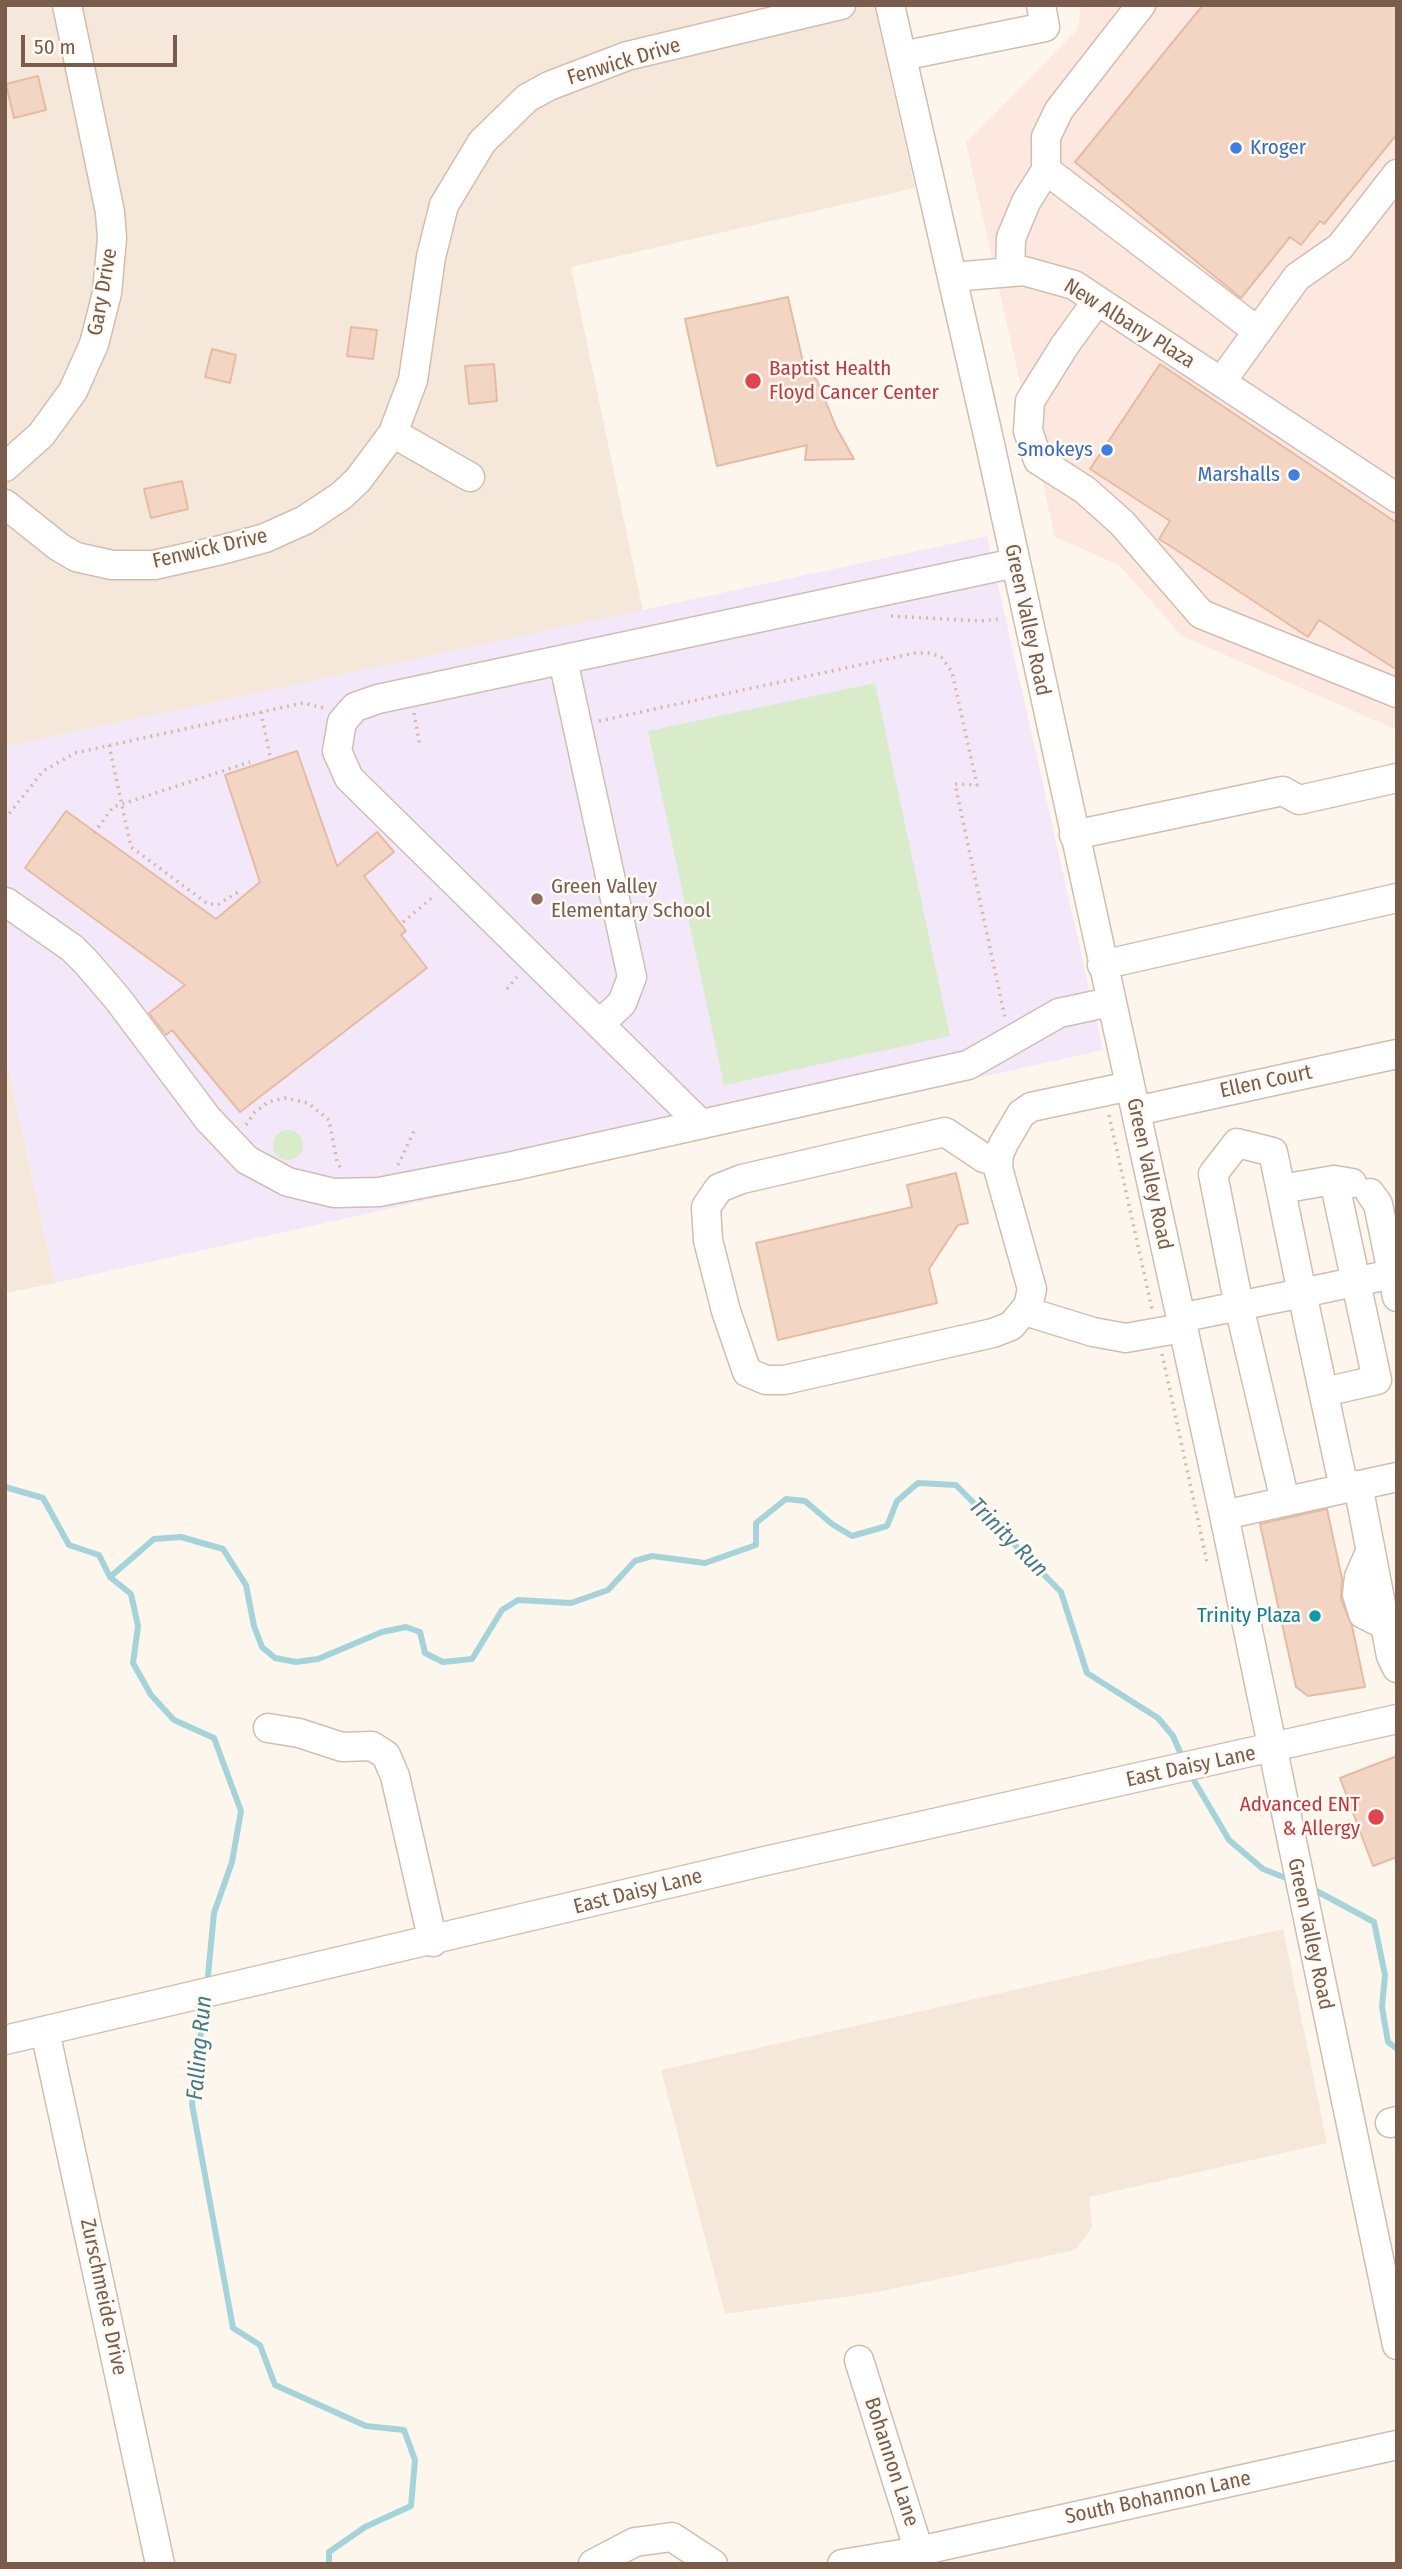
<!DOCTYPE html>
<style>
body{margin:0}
#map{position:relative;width:1402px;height:2569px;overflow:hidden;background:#fdf6ec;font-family:"Fira Sans Condensed",sans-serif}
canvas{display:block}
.frame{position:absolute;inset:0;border:7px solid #7a5c4d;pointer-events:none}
.scale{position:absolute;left:21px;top:35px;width:156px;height:32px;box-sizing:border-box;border:4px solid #7a5c4d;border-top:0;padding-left:9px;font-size:21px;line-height:24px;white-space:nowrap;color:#7a5c4d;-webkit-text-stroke:5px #fffaf3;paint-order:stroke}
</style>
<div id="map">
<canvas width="1402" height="2569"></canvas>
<div class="frame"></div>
<div class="scale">50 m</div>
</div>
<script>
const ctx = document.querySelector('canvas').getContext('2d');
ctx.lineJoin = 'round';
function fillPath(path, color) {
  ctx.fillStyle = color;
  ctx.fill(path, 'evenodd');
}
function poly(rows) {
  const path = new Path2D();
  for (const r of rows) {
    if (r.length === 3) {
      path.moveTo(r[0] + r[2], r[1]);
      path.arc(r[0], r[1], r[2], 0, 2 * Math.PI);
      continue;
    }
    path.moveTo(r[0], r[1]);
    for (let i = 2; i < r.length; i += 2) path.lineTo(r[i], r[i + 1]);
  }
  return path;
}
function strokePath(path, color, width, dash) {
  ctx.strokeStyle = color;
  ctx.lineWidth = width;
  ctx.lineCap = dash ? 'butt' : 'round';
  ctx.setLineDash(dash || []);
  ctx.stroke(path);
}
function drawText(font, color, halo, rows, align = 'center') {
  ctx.font = font + ' "Fira Sans Condensed",sans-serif';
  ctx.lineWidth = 5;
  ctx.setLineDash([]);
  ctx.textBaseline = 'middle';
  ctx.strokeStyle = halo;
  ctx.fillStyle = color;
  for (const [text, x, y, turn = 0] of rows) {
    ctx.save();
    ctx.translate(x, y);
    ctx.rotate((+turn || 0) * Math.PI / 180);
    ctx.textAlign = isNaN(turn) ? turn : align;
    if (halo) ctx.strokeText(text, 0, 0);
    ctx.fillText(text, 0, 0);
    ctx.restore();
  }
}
fillPath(poly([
 [5,5,874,5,915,188,571,267,643,611,5,747],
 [5,1052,55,1283,5,1293],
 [1283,1929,1327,2143,1089,2197,1092,2228,1075,2250,878,2292,725,2314,661,2070]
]), '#f5e8da');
fillPath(poly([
 [1081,5,1397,5,1397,730,1182,636,1119,565,1055,537,966,143,1078,29]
]), '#fde8e0');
fillPath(poly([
 [987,536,1103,1050,55,1283,5,1052,5,747]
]), '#f3e8fa');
fillPath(poly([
 [875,683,950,1036,724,1085,648,731],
 [288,1145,15]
]), '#d8ecc9');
strokePath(poly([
 [5,1487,43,1498,69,1545,99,1555,110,1577,131,1594,138,1626,133,1663,151,1695,174,1720,214,1738,241,1811,232,1862,214,1913,207,1986],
 [110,1577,154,1539,181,1537,223,1549,246,1585,254,1626,262,1647,275,1658,296,1662,318,1659,382,1632,406,1627,420,1632,425,1653,443,1662,472,1659,502,1610,518,1600,571,1603,608,1590,635,1561,652,1556,705,1563,756,1545,756,1523,786,1499,805,1501,832,1524,852,1536,887,1526,897,1501,918,1483,956,1485,1061,1592,1087,1673,1158,1718,1173,1736,1183,1759],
 [1189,1772,1229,1840,1263,1869,1291,1880],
 [1311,1888,1374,1922,1385,1975,1382,2007,1388,2042,1397,2049],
 [205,2000,192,2104,233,2328,260,2345,275,2385,366,2426,404,2430,415,2460,411,2506,365,2527,329,2552,329,2564]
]), '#a5d3da', 6);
const building = poly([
 [1203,5,1397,5,1397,134,1324,224,1320,221,1301,245,1290,237,1241,298,1075,162,1203,5],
 [38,76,46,110,14,118,6,84,38,76],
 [788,297,805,371,817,380,836,427,854,459,805,460,807,445,717,466,685,319,788,297],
 [351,327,377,330,373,359,347,356,351,327],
 [212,349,236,355,230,383,205,377,212,349],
 [494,364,497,401,469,404,465,366,494,364],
 [1160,364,1397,523,1397,670,1319,620,1308,637,1181,553,1159,539,1170,521,1090,469,1160,364],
 [182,481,188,509,151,518,144,489,182,481],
 [297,751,337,866,377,832,394,852,364,876,406,931,401,935,427,968,240,1112,172,1030,166,1035,149,1013,185,985,25,868,66,811,216,919,260,882,225,775,297,751],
 [956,1173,968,1223,958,1225,929,1269,937,1303,778,1340,756,1243,912,1207,907,1185,956,1173],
 [1327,1509,1342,1579,1341,1599,1352,1626,1365,1687,1308,1696,1296,1687,1260,1524,1327,1509],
 [1397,1756,1397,1857,1373,1866,1340,1778,1397,1756]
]);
fillPath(building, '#f3d5c3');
strokePath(building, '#e6bba3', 2);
const minor = poly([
 [890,5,990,444,1224,1515,1397,2345],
 [902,56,1045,27,1041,5],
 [1046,170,1256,330],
 [1010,271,1011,238,1026,202,1046,170,1046,137,1059,110,1141,5],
 [952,277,1024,271,1074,285,1397,498],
 [1097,301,1065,345,1030,401,1028,431,1038,460,1085,490,1122,523,1201,614,1397,693],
 [1221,382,1297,277,1340,247,1397,174],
 [393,433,470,477],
 [5,467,41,435,73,391,94,344,107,293,112,238,110,212,67,5],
 [5,504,59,547,76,557,112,565,154,565,221,550,265,538,305,520,341,496,358,480,393,433,413,380,431,257,444,205,482,142,527,98,549,86,627,56,841,5],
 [563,660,632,977,622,1003,600,1024],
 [1074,835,1283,791,1299,800,1397,778],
 [6,902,72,948,86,962,117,998,208,1119,247,1160,288,1182,334,1193,379,1192,513,1166,968,1065,1059,1013,1110,1002],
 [1102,965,1397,898],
 [1136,1111,1397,1054],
 [700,1123,349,778,337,751,342,722,355,707,378,699,1015,563],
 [998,1162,984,1158,945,1132,742,1179,719,1188,706,1207,708,1240,726,1311,747,1372,766,1380,784,1380,993,1333,1011,1326,1028,1306,1032,1289,998,1168,999,1154,1004,1143,1021,1114,1031,1107,1130,1086],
 [1281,1189,1334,1180,1352,1183],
 [1370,1193,1378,1204,1397,1297],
 [1025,1311,1093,1332,1126,1338,1182,1328],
 [1180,1318,1302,1293,1344,1488],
 [1324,1392,1377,1380,1334,1180],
 [1358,1485,1391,1656,1397,1668],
 [1285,1501,1239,1306,1213,1174,1237,1143,1273,1152,1302,1293,1397,1273],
 [1224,1515,1397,1477],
 [1370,1552,1359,1577,1357,1594,1363,1614,1385,1625],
 [268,1728,299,1733,342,1747,372,1746,386,1755,395,1776,433,1942],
 [45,2031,160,2564],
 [5,2040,765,1861,1397,1719],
 [1390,2123,1397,2121],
 [859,2360,923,2564],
 [593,2564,635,2542,672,2537,713,2564],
 [842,2564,919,2551,1397,2445]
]);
strokePath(minor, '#d1beb0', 31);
strokePath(poly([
 [891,616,980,621,1000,619],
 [261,712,270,756],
 [414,713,420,746],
 [599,721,915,653,931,653,942,658,952,672,977,785,955,784,1005,1018],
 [109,745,131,847,208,904,219,904,238,892],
 [5,819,43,771,75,753,303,703,324,708],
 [94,833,113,807,250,762],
 [403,922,434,896],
 [507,989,517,977],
 [1109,1115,1152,1309],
 [246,1125,255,1112,268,1102,285,1098,308,1103,329,1120,337,1162,342,1170],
 [398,1165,415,1129],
 [1162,1354,1207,1562]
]), '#d9b8a5', 3.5, [2, 5]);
strokePath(minor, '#fff', 28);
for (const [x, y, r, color] of [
 [1236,148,7,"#3f7fe0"],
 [753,381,9,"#e0444e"],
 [1107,450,7,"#3f7fe0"],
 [1294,475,7,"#3f7fe0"],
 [537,899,7,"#8d6e63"],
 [1315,1616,7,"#0f9aa8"],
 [1376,1817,9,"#e0444e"]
]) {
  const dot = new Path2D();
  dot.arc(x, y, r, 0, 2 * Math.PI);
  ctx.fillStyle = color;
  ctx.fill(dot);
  strokePath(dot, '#fffaf3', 2.5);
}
drawText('21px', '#7a5c4d', '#fffaf3', [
 ["Fenwick Drive",624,62,-17],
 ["Gary Drive",103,292,-80],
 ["New Albany Plaza",1129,324,32],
 ["Fenwick Drive",210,549,-13],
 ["Green Valley Road",1027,620,78],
 ["Ellen Court",1266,1082,-12],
 ["Green Valley Road",1149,1174,78],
 ["East Daisy Lane",1191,1767,-12],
 ["East Daisy Lane",638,1892,-14],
 ["Green Valley Road",1310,1934,78],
 ["Zurschmeide Drive",103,2297,78],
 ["Bohannon Lane",891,2462,72],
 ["South Bohannon Lane",1158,2498,-12]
]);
drawText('21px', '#366cbe', '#fffaf3', [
 ["Kroger",1250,148,"left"],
 ["Smokeys",1093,450],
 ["Marshalls",1280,475]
], 'right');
drawText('21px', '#be3a42', '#fffaf3', [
 ["Baptist Health",769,369],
 ["Floyd Cancer Center",769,393],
 ["Advanced ENT",1360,1805,"right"],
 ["& Allergy",1360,1829,"right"]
], 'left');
drawText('21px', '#785e54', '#fffaf3', [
 ["Green Valley",551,887],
 ["Elementary School",551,911]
], 'left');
drawText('21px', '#0d838f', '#fffaf3', [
 ["Trinity Plaza",1301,1616]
], 'right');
drawText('italic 23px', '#437c86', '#fffaf3', [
 ["Trinity Run",1008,1538,45],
 ["Falling Run",200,2048,-85]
]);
</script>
